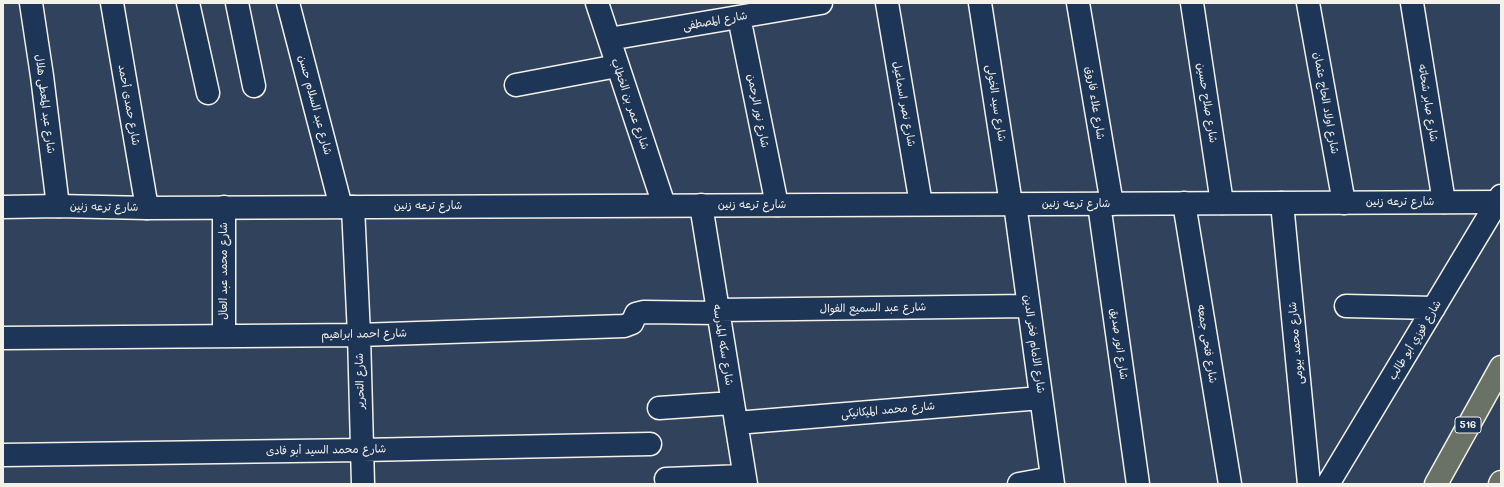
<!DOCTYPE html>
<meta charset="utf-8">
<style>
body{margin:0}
#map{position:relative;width:1504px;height:487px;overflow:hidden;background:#30425c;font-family:Mali,sans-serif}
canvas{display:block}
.frame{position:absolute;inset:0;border:4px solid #f4f1e8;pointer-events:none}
</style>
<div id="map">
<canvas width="1504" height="487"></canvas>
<div class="frame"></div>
</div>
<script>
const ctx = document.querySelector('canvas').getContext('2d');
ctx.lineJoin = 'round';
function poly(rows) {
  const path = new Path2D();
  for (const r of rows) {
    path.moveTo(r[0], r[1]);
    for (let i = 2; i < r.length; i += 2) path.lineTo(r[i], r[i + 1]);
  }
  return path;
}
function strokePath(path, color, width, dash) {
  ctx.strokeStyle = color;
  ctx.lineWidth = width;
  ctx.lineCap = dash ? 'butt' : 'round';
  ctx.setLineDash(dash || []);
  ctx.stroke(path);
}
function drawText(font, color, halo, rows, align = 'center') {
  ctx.font = font + ' Mali,"Playpen Sans Arabic",sans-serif';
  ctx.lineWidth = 3;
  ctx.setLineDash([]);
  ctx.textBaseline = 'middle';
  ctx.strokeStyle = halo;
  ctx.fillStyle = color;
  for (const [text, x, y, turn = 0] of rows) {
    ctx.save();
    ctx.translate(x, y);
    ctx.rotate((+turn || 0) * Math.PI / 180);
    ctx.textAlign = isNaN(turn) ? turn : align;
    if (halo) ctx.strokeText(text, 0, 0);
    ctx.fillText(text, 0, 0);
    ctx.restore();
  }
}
const minor = poly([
 [31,3,42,76,58,206],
 [112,3,147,208],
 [188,3,208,93],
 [237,3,254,86],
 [288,3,341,207],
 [597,3,664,205],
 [887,3,921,204],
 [980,3,1011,204],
 [1078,3,1112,204],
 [1192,3,1222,203],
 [1308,3,1344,203],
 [1412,3,1444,202],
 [739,17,777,205],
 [609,39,821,3],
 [516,85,617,66],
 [1184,203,1230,484],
 [1282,203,1309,484],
 [1015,204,1053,484],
 [1099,204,1138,484],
 [701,205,746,484],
 [353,207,359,335,363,484],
 [1346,306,1434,308],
 [718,310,1028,306],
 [224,335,224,207],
 [3,338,359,335,624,326,632,323,636,314,644,312,718,313],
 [659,408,732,403],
 [736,423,1041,398],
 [3,455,362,450,650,444],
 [666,479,744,476],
 [1019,484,1052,478],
 [1328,484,1501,196]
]);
const tertiary = poly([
 [3,207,58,206,147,208,1501,202]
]);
const motorway = poly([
 [1436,484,1501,367],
 [1500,484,1501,482]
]);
strokePath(minor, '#f4f1e8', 25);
strokePath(tertiary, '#f4f1e8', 25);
strokePath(motorway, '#f4f1e8', 25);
strokePath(minor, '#1d3557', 22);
strokePath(tertiary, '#1d3557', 22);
strokePath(motorway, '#6a7165', 22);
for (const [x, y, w] of [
 [1468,425,26]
]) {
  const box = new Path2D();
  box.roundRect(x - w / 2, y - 8, w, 16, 3);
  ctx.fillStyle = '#1d3557';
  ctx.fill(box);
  strokePath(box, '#f4f1e8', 1);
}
drawText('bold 10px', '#f4f1e8', null, [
 ["516",1468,425]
]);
drawText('11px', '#f4f1e8', '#1d3557', [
 ["شارع المصطفى",715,21,-10],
 ["شارع سيد الخولى",996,103,81],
 ["شارع علاء فاروق",1095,103,81],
 ["شارع صلاح حسين",1207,103,81],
 ["شارع اولاد الحاج عثمان",1326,103,80],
 ["شارع صابر شحاته",1428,103,81],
 ["شارع عبد المعطى هلال",45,104,83],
 ["شارع عمر بن الخطاب",630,104,71],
 ["شارع نصر اسماعيل",904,104,80],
 ["شارع حمدى أحمد",129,105,80],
 ["شارع عبد السلام حسن",315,105,75],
 ["شارع نور الرحمن",758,111,79],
 ["شارع ترعه زنين",1400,202],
 ["شارع ترعه زنين",1076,204],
 ["شارع ترعه زنين",752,205],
 ["شارع ترعه زنين",428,206],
 ["شارع ترعه زنين",104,207,1],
 ["شارع محمد عبد العال",224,271,-90],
 ["شارع عبد السميع الفوال",873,308,-1],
 ["شارع احمد ابراهيم",364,334,-1],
 ["شارع فوزي أبو طالب",1415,340,-59],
 ["شارع محمد بيومى",1296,343,-95],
 ["شارع الامام فخر الدين",1034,344,82],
 ["شارع انور صديق",1119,344,82],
 ["شارع فتحى جمعه",1207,344,81],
 ["شارع سكه المدرسه",723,345,81],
 ["شارع التحرير",360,381,-91],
 ["شارع محمد الميكانيكى",888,410,-5],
 ["شارع محمد السيد أبو فادى",326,450,-1]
]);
</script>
